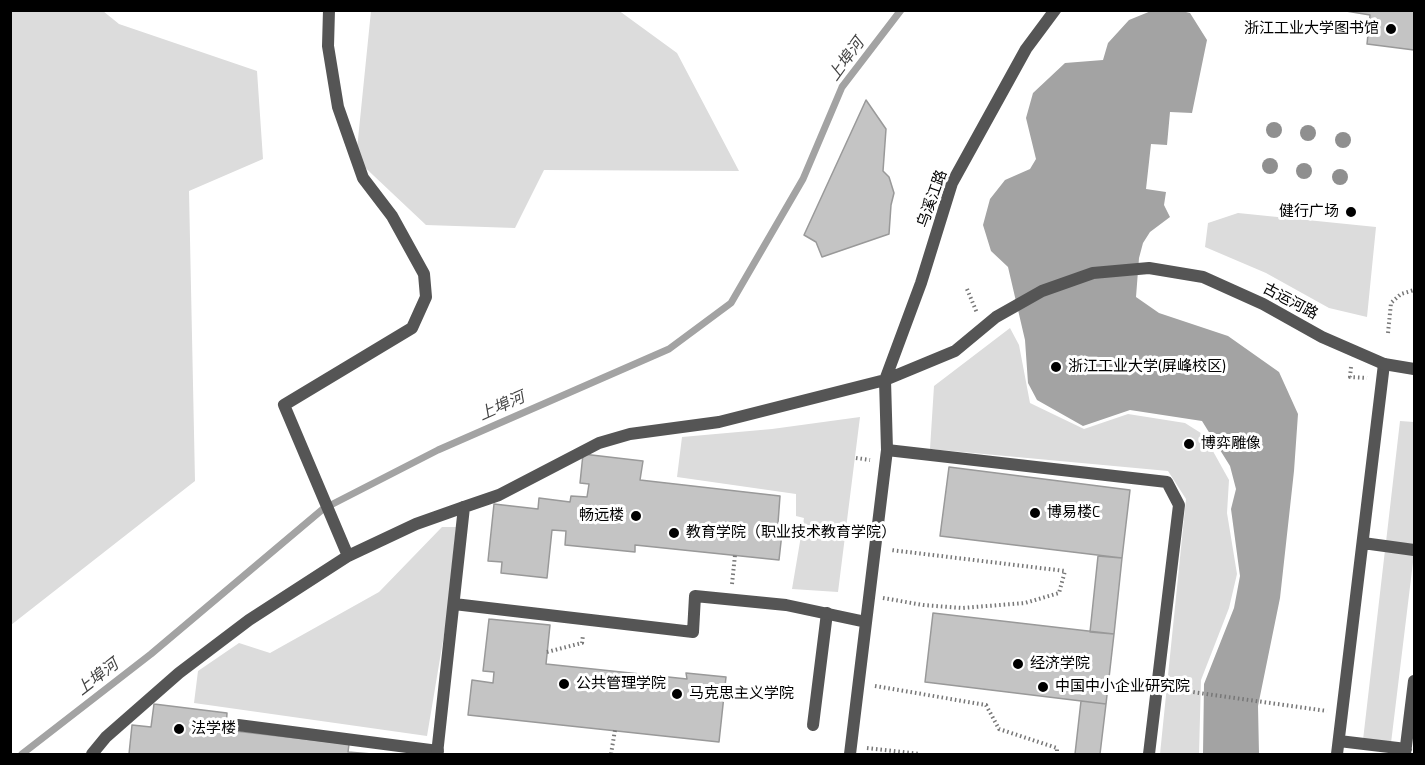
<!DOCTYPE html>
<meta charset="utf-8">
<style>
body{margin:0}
#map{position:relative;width:1425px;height:765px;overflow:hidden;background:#fff;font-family:"Titillium Web",sans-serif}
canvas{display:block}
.frame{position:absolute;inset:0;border:12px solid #000;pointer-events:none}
</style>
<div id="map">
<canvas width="1425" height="765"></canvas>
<div class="frame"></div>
</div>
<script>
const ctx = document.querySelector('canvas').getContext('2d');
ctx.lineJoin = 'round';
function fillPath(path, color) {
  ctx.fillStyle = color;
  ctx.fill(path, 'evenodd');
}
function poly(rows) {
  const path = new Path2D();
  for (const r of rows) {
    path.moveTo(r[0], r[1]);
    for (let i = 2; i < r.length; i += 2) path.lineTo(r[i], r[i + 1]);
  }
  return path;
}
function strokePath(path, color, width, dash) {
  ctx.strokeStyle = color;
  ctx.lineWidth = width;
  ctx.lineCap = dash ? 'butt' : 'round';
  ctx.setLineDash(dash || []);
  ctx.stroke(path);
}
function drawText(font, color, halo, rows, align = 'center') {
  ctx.font = font + ' "Titillium Web","Noto Sans SC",sans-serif';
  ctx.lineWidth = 6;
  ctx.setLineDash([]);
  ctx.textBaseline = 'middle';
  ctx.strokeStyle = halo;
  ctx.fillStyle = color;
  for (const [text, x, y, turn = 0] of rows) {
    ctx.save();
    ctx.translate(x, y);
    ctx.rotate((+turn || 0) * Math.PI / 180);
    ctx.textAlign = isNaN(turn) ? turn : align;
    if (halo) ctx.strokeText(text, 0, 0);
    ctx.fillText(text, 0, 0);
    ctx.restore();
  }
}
fillPath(poly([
 [11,10,103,11,119,24,257,71,263,159,189,191,195,481,11,625],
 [618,10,677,53,739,171,544,170,515,228,426,225,356,159,371,11],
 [1238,213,1376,227,1367,317,1329,308,1266,273,1205,247,1208,223],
 [1010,328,1019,345,1030,403,1084,429,1128,414,1185,423,1204,435,1229,480,1227,513,1237,574,1229,608,1201,680,1199,754,1160,754,1186,499,1168,471,930,449,934,386],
 [860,417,838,592,792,589,804,518,796,516,796,494,677,477,682,437,772,429],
 [1400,421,1414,422,1414,545,1386,542],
 [442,527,456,527,446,623,427,736,194,703,198,671,239,643,270,653,379,592],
 [1385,550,1414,554,1391,743,1363,740]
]), '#dcdcdc');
fillPath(poly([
 [1151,11,1182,11,1190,13,1207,40,1192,113,1170,112,1167,145,1151,144,1146,189,1166,192,1164,205,1170,217,1150,232,1143,243,1139,258,1136,297,1159,313,1228,336,1279,372,1298,414,1294,471,1280,598,1258,706,1259,754,1203,754,1204,684,1234,608,1240,576,1231,509,1236,489,1230,466,1202,421,1130,410,1083,426,1037,400,1028,383,1025,340,1008,267,991,251,983,225,990,199,1005,180,1030,169,1036,159,1026,118,1033,93,1065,63,1103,60,1108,43,1129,20]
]), '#a3a3a3');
strokePath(poly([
 [22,754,151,654,323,509,438,450,669,349,731,303,803,179,842,87,901,10]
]), '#a3a3a3', 7);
const building = poly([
 [1340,10,1414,10,1414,50,1367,44,1370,15,1340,10],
 [866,100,886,129,883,171,889,177,894,193,891,205,889,234,822,257,816,242,804,235,866,100],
 [583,454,643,461,640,480,780,496,778,523,783,524,779,560,635,545,635,552,565,545,566,531,552,530,547,578,501,573,502,562,488,561,494,504,538,509,539,498,570,502,571,496,587,497,589,484,580,483,583,454],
 [949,467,1130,490,1122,558,940,536,949,467],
 [1098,556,1122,558,1114,634,1090,632,1098,556],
 [933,613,1114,634,1106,704,925,682,933,613],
 [489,619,550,625,546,664,687,679,686,673,726,677,719,742,468,715,472,680,493,683,494,672,483,671,489,619],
 [1081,701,1106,704,1100,754,1075,754,1081,701],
 [154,704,227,713,226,730,349,744,348,752,372,754,129,754,132,725,151,727,154,704]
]);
fillPath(building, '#c4c4c4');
strokePath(building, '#999', 1.5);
strokePath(poly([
 [967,289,977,313],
 [1388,333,1391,303,1401,294,1414,290],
 [1351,367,1350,377,1367,378],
 [856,458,870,460],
 [732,584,735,555],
 [883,598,923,605,962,608,1025,603,1059,593,1065,571,891,550],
 [547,652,582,643,583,635],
 [875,686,986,705,999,729,1057,748,1057,754],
 [1171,689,1327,711],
 [867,748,920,754],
 [611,754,615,730]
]), '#777', 4, [1.5, 3]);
strokePath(poly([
 [329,10,328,46,338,107,363,178,392,216,424,274,426,297,412,328,284,405,348,556],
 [887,450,1167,482,1179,505,1149,754],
 [1363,543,1414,550],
 [238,725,438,751],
 [813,725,827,613],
 [1339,741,1406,749],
 [92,754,106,737,179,673,249,620,348,556,416,524,464,507],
 [1337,754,1384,364],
 [1405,754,1414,681]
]), '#555', 12);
strokePath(poly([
 [454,604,693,632,695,596,786,605,866,622],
 [437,754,464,507,499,495,599,443,630,434,719,422,885,380,955,351,996,317,1042,291,1093,273,1149,268,1203,277,1263,304,1322,337,1384,364,1414,369],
 [850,754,887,450,885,380,921,283,952,183,1026,49,1055,10]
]), '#555', 12);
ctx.fillStyle = '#8f8f8f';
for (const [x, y] of [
 [1274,130],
 [1308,133],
 [1343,140],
 [1270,166],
 [1304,171],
 [1340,177]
]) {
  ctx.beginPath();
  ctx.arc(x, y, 8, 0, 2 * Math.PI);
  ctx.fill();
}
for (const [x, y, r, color] of [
 [1391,29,6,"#000"],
 [1351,212,6,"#000"],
 [1056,367,6,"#000"],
 [1189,444,6,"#000"],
 [1035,513,6,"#000"],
 [636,516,6,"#000"],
 [674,533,6,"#000"],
 [1018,664,6,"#000"],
 [564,684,6,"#000"],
 [1043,687,6,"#000"],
 [677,694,6,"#000"],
 [179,729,6,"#000"]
]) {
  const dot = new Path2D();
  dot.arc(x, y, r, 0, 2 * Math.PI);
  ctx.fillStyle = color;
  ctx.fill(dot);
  strokePath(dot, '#fff', 2);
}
drawText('15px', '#000', '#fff', [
 ["浙江工业大学图书馆",1379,29,"right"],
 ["健行广场",1339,212,"right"],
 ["浙江工业大学(屏峰校区)",1068,367],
 ["博弈雕像",1201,444],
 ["博易楼C",1047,513],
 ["畅远楼",624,516,"right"],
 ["教育学院（职业技术教育学院）",686,533],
 ["经济学院",1030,664],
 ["公共管理学院",576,684],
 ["中国中小企业研究院",1055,687],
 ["马克思主义学院",689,694],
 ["法学楼",191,729]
], 'left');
drawText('15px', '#000', '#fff', [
 ["乌溪江路",933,199,-70],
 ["古运河路",1290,302,28]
]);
drawText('italic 16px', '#444', '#fff', [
 ["上埠河",847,60,-54],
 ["上埠河",502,407,-24],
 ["上埠河",98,678,-38]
]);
</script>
